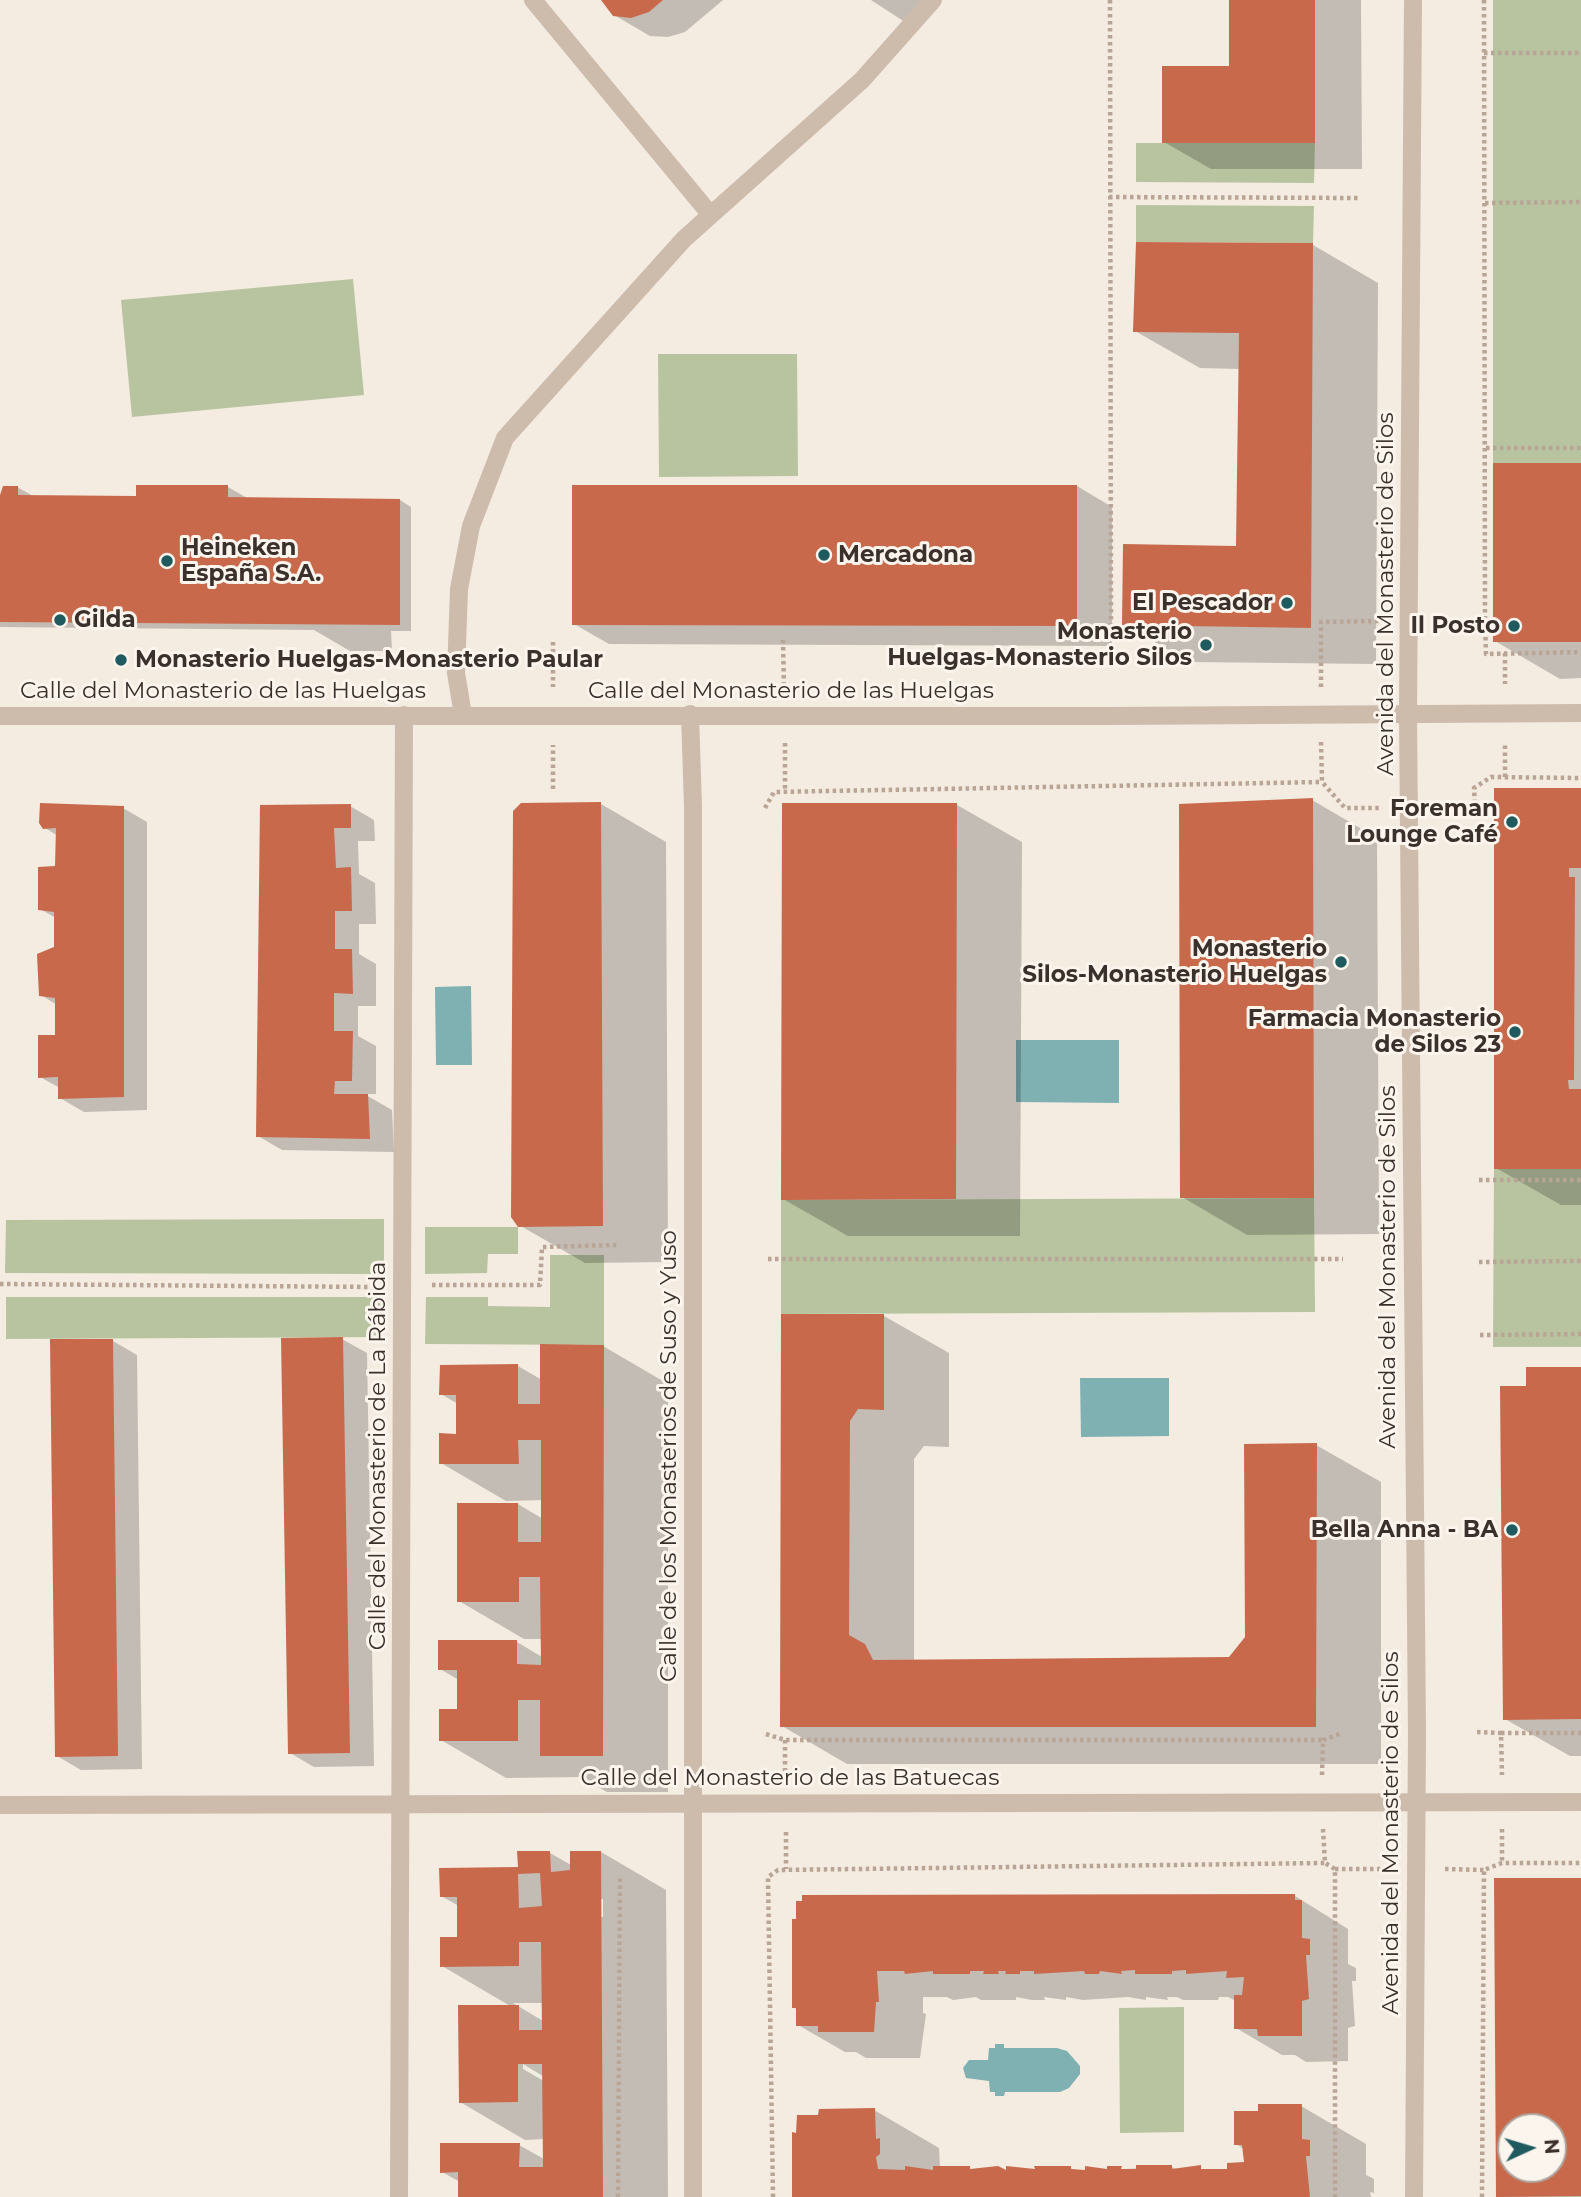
<!DOCTYPE html>
<meta charset="utf-8">
<style>
body{margin:0}
#map{position:relative;width:1581px;height:2197px;overflow:hidden;background:#f4ebe1;font-family:Montserrat,sans-serif}
canvas{display:block}
.north{position:absolute;left:1497px;top:2113px;width:70px;height:70px;box-sizing:border-box;background:#fbf5ee;border:2px solid #aea6a0;border-radius:50%;rotate:86deg;font-size:19px;font-weight:700;line-height:28px;text-align:center;color:#3b302b}
.north::after{content:'';display:block;margin:auto;width:24px;height:32px;background:#1f5a5e;clip-path:polygon(50% 0,100% 100%,50% 72%,0 100%)}
</style>
<div id="map">
<canvas width="1581" height="2197"></canvas>
<div class="north">N</div>
</div>
<script>
const ctx = document.querySelector('canvas').getContext('2d');
ctx.lineJoin = 'round';
function fillPath(path, color) {
  ctx.fillStyle = color;
  ctx.fill(path, 'evenodd');
}
function poly(rows) {
  const path = new Path2D();
  for (const r of rows) {
    path.moveTo(r[0], r[1]);
    for (let i = 2; i < r.length; i += 2) path.lineTo(r[i], r[i + 1]);
  }
  return path;
}
function strokePath(path, color, width, dash) {
  ctx.strokeStyle = color;
  ctx.lineWidth = width;
  ctx.lineCap = dash ? 'butt' : 'round';
  ctx.setLineDash(dash || []);
  ctx.stroke(path);
}
function drawText(font, color, halo, rows, align = 'center') {
  ctx.font = font + ' Montserrat,sans-serif';
  ctx.lineWidth = 6;
  ctx.setLineDash([]);
  ctx.textBaseline = 'middle';
  ctx.strokeStyle = halo;
  ctx.fillStyle = color;
  for (const [text, x, y, turn = 0] of rows) {
    ctx.save();
    ctx.translate(x, y);
    ctx.rotate((+turn || 0) * Math.PI / 180);
    ctx.textAlign = isNaN(turn) ? turn : align;
    if (halo) ctx.strokeText(text, 0, 0);
    ctx.fillText(text, 0, 0);
    ctx.restore();
  }
}
fillPath(poly([
 [1493,0,1581,0,1581,463,1493,463],
 [1136,143,1315,143,1314,183,1136,182],
 [1136,205,1314,206,1313,243,1136,242],
 [353,279,364,395,132,417,121,300],
 [658,354,797,354,798,476,659,477],
 [1494,1169,1581,1169,1581,1347,1493,1347],
 [1314,1198,1315,1312,781,1314,781,1200],
 [384,1219,384,1274,5,1273,6,1220],
 [425,1227,518,1227,518,1254,488,1254,487,1273,425,1274],
 [550,1255,604,1255,604,1345,425,1344,426,1297,488,1297,488,1306,550,1307],
 [6,1297,383,1297,383,1337,6,1339],
 [1184,2007,1184,2132,1120,2133,1119,2008]
]), '#b8c4a0');
fillPath(poly([
 [471,986,472,1065,436,1065,435,987],
 [1016,1040,1119,1040,1119,1103,1016,1102],
 [1080,1378,1169,1378,1169,1436,1081,1437],
 [995,2044,1004,2044,1004,2048,1057,2048,1067,2051,1080,2066,1080,2074,1069,2088,1060,2092,1005,2092,1004,2096,995,2096,995,2092,990,2092,989,2081,966,2078,963,2068,969,2060,988,2060,989,2048,995,2048]
]), '#7fb0b2');
fillPath(poly([
 [603,0,723,0,685,32,668,37,650,36,614,15],
 [871,0,941,0,911,26],
 [1231,0,1361,0,1362,169,1211,169,1164,142,1231,68],
 [1313,245,1378,283,1376,664,1189,662,1124,624,1238,548,1241,369,1200,368,1135,331],
 [1581,465,1581,678,1560,679,1495,641],
 [1077,486,1112,507,1112,646,609,644,574,624],
 [17,487,35,497,138,498,228,487,249,499,400,500,411,507,411,631,391,631,392,651,350,651,314,630,0,627,0,497],
 [1581,790,1581,1205,1561,1205,1496,1168],
 [1312,800,1377,838,1379,1234,1247,1235,1182,1197],
 [601,804,666,842,668,1262,585,1263,519,1225],
 [957,805,1022,842,1020,1236,848,1236,783,1199],
 [262,806,350,806,374,820,375,841,358,841,359,874,375,883,376,924,359,924,359,954,376,964,376,1006,358,1006,358,1036,376,1046,376,1094,364,1094,392,1110,394,1152,282,1150,258,1136],
 [123,808,147,822,147,1110,84,1112,60,1098,60,1088,40,1077,57,1036,57,1005,41,995,56,948,56,918,40,909,57,868,58,836,45,828],
 [783,1316,884,1316,949,1353,949,1447,924,1446,914,1459,914,1662,1229,1658,1247,1637,1316,1445,1381,1482,1381,1764,847,1764,782,1726],
 [342,1339,367,1353,374,1766,314,1767,290,1753],
 [113,1341,137,1355,142,1769,81,1770,57,1756],
 [603,1346,668,1384,668,1792,607,1792,581,1777,506,1778,441,1740,459,1711,459,1680,440,1669,517,1642,542,1657,542,1639,524,1639,459,1601,518,1504,543,1519,543,1500,506,1501,441,1463,458,1435,458,1404,441,1394,518,1366,542,1380],
 [1581,1369,1581,1756,1570,1756,1505,1719,1528,1387],
 [601,1852,666,1890,668,2197,460,2197,460,2182,442,2172,519,2145,544,2159,544,2139,525,2140,460,2102,512,2007,442,1966,459,1939,459,1906,441,1896,520,1869,550,1853,571,1865],
 [600,1899,603,1899,603,1917,600,1917],
 [513,2003,543,2003,543,2021],
 [523,2064,551,2081,549,2084,523,2069],
 [1581,1879,1581,2197,1498,2197,1496,1880],
 [1511,2127,1553,2127,1553,2169,1511,2169],
 [1295,1896,1348,1929,1348,1964,1356,1968,1356,1981,1352,1981,1355,2026,1348,2028,1348,2061,1306,2062,1295,2055,1282,2055,1236,2028,1234,2000,1228,1997,1219,1997,1218,2000,1183,2000,1177,1997,1167,1997,1168,2000,1146,1997,1146,2000,1128,1997,1083,2000,1066,1997,1066,2000,1044,1997,1045,2000,1032,2000,1016,1997,1016,2000,981,2000,976,1997,953,2000,947,1997,923,1997,923,2013,926,2014,920,2058,866,2058,856,2052,845,2052,798,2025,798,2010,793,2007,794,1920],
 [1301,2106,1366,2144,1366,2175,1374,2179,1374,2193,1370,2192,1371,2197,794,2197,820,2117,874,2110,939,2148,940,2168,1008,2173,1070,2168,1077,2171,1172,2167,1179,2171,1188,2168,1228,2171,1246,2164,1244,2149,1236,2144,1259,2113]
]), '#0003');
fillPath(poly([
 [601,0,663,0,649,12,631,18,613,16],
 [1229,0,1315,0,1315,143,1162,143,1162,66,1229,66],
 [1136,242,1313,243,1311,628,1122,625,1123,544,1236,546,1239,333,1133,332],
 [1493,463,1581,463,1581,642,1493,642],
 [136,485,228,485,228,497,400,499,400,625,0,622,0,495,3,486,18,486,18,495,136,496],
 [572,485,1077,485,1077,626,572,625],
 [1494,788,1581,788,1581,868,1569,868,1569,877,1575,877,1574,1080,1568,1080,1569,1089,1581,1089,1581,1169,1494,1169],
 [1313,798,1314,1198,1180,1198,1179,804],
 [601,802,603,1226,518,1227,511,1217,513,811,521,803],
 [40,803,124,806,124,1097,58,1099,58,1077,38,1078,38,1035,55,1035,55,998,39,996,37,954,54,947,54,912,38,910,38,867,55,866,56,828,43,829,39,823],
 [782,803,957,803,956,1199,781,1200],
 [351,804,351,828,334,828,336,868,351,867,352,911,335,911,335,949,352,949,353,994,334,993,334,1031,353,1031,352,1081,335,1081,334,1094,368,1094,370,1139,256,1137,260,805],
 [781,1314,884,1314,884,1410,858,1409,850,1421,849,1635,865,1644,873,1660,1229,1657,1245,1637,1244,1444,1317,1443,1316,1727,780,1727],
 [343,1337,350,1753,288,1754,281,1338],
 [50,1339,113,1339,118,1756,55,1757],
 [540,1344,604,1345,603,1756,540,1756,540,1700,518,1700,518,1741,439,1741,439,1709,457,1709,457,1670,438,1670,438,1640,517,1640,517,1664,541,1665,540,1577,519,1577,519,1602,457,1602,457,1503,518,1503,518,1542,541,1542,541,1440,518,1440,519,1464,439,1464,439,1433,456,1434,456,1395,439,1395,440,1365,518,1364,518,1404,540,1404],
 [1526,1367,1581,1367,1581,1719,1503,1720,1500,1386,1526,1386],
 [517,1851,550,1851,551,1872,570,1870,570,1851,601,1851,603,2197,458,2197,458,2172,440,2173,440,2143,520,2143,519,2167,543,2167,542,2064,518,2064,518,2102,459,2103,458,2005,519,2005,519,2030,542,2030,541,1942,519,1942,519,1966,440,1967,440,1937,457,1937,457,1897,440,1897,439,1868,518,1867],
 [540,1873,542,1906,519,1908,518,1874],
 [1494,1878,1581,1878,1581,2196,1496,2197],
 [1511,2127,1553,2127,1553,2169,1511,2169],
 [1295,1894,1295,1900,1302,1900,1302,1938,1310,1939,1310,1955,1306,1955,1309,1999,1302,2001,1302,2036,1258,2036,1257,2029,1234,2029,1234,1995,1242,1995,1244,1977,1226,1978,1227,1971,1186,1974,1186,1970,1172,1971,1172,1974,1135,1974,1135,1970,1121,1971,1122,1974,1100,1971,1099,1974,1085,1974,1084,1971,1034,1974,1034,1971,1020,1971,1020,1974,1005,1974,1006,1971,998,1971,999,1974,983,1974,984,1971,970,1971,970,1974,933,1974,933,1971,905,1974,904,1971,877,1971,879,2002,876,2002,874,2032,818,2032,818,2026,796,2026,796,2008,792,2008,792,1919,796,1919,796,1901,802,1901,802,1895],
 [1258,2104,1302,2104,1302,2139,1310,2140,1310,2156,1306,2156,1310,2197,792,2197,792,2132,796,2133,797,2115,818,2115,819,2109,875,2108,876,2139,880,2138,880,2154,876,2157,878,2169,905,2170,905,2166,933,2170,933,2166,970,2166,970,2169,998,2166,1006,2170,1006,2166,1035,2169,1034,2166,1071,2166,1071,2169,1085,2170,1085,2166,1107,2169,1107,2166,1122,2166,1121,2169,1136,2169,1136,2165,1172,2165,1172,2169,1201,2165,1201,2169,1227,2169,1227,2163,1244,2162,1242,2145,1234,2145,1234,2111,1258,2111]
]), '#c8694b');
strokePath(poly([
 [1110,0,1111,637],
 [1484,0,1485,622],
 [1484,53,1581,53],
 [1109,197,1359,198],
 [1485,203,1581,202],
 [1486,448,1581,448],
 [1437,621,1485,622,1486,654,1581,652],
 [783,640,784,688],
 [553,642,553,687],
 [1505,653,1505,684],
 [1321,687,1321,622,1380,621],
 [1321,742,1322,782,1345,808,1380,808],
 [785,743,785,792],
 [1505,777,1505,742],
 [553,789,553,745],
 [765,808,774,792,1322,782],
 [1437,808,1475,807,1474,788,1491,777,1581,778],
 [1479,1180,1581,1180],
 [768,1259,1343,1259],
 [1479,1262,1581,1261],
 [0,1284,374,1287],
 [432,1285,540,1285,542,1247,619,1245],
 [1480,1335,1581,1334],
 [1477,1732,1501,1733,1502,1775],
 [1501,1733,1581,1733],
 [766,1734,785,1740,1323,1740],
 [785,1740,785,1774],
 [1322,1775,1323,1740,1342,1733],
 [1323,1829,1325,1863,1335,1869,1335,2197],
 [1502,1829,1502,1863],
 [786,1832,786,1869],
 [1335,1869,1387,1869],
 [1445,1869,1484,1870],
 [618,2197,620,1875],
 [773,2197,768,1877,778,1870,1325,1863],
 [1482,2197,1484,1870,1502,1863,1581,1863]
]), '#b9a596', 4.5, [3.5, 3.5]);
strokePath(poly([
 [533,0,710,214],
 [463,715,456,673,459,589,471,526,505,438,684,239,862,80,933,0]
]), '#cdbbac', 18);
strokePath(poly([
 [690,714,693,807,693,2197],
 [0,716,1110,716,1581,713],
 [0,1805,1581,1802],
 [399,2197,404,715]
]), '#cdbbac', 18);
strokePath(poly([
 [1413,0,1408,715,1417,1733,1414,2197]
]), '#cdbbac', 18);
for (const [x, y, r, color] of [
 [824,555,7,"#1f5a5e"],
 [167,561,7,"#1f5a5e"],
 [1287,603,7,"#1f5a5e"],
 [60,620,7,"#1f5a5e"],
 [1514,626,7,"#1f5a5e"],
 [1206,645,7,"#1f5a5e"],
 [121,660,7,"#1f5a5e"],
 [1512,822,7,"#1f5a5e"],
 [1341,962,7,"#1f5a5e"],
 [1515,1032,7,"#1f5a5e"],
 [1512,1530,7,"#1f5a5e"]
]) {
  const dot = new Path2D();
  dot.arc(x, y, r, 0, 2 * Math.PI);
  ctx.fillStyle = color;
  ctx.fill(dot);
  strokePath(dot, '#fbf5ee', 2.5);
}
drawText('bold 23px', '#3b302b', '#fbf5ee', [
 ["Heineken",181,548,"left"],
 ["España S.A.",181,574,"left"],
 ["Mercadona",838,555,"left"],
 ["El Pescador",1273,603],
 ["Gilda",74,620,"left"],
 ["Il Posto",1500,626],
 ["Monasterio",1192,632],
 ["Huelgas-Monasterio Silos",1192,658],
 ["Monasterio Huelgas-Monasterio Paular",135,660,"left"],
 ["Foreman",1498,809],
 ["Lounge Café",1498,835],
 ["Monasterio",1327,949],
 ["Silos-Monasterio Huelgas",1327,975],
 ["Farmacia Monasterio",1501,1019],
 ["de Silos 23",1501,1045],
 ["Bella Anna - BA",1498,1530]
], 'right');
drawText('23px', '#3b302b', '#fbf5ee', [
 ["Avenida del Monasterio de Silos",1386,594,-90],
 ["Calle del Monasterio de las Huelgas",223,691],
 ["Calle del Monasterio de las Huelgas",791,691],
 ["Avenida del Monasterio de Silos",1388,1267,-90],
 ["Calle del Monasterio de La Rábida",378,1456,-90],
 ["Calle de los Monasterios de Suso y Yuso",669,1456,-90],
 ["Calle del Monasterio de las Batuecas",790,1778],
 ["Avenida del Monasterio de Silos",1391,1833,-90]
]);
</script>
